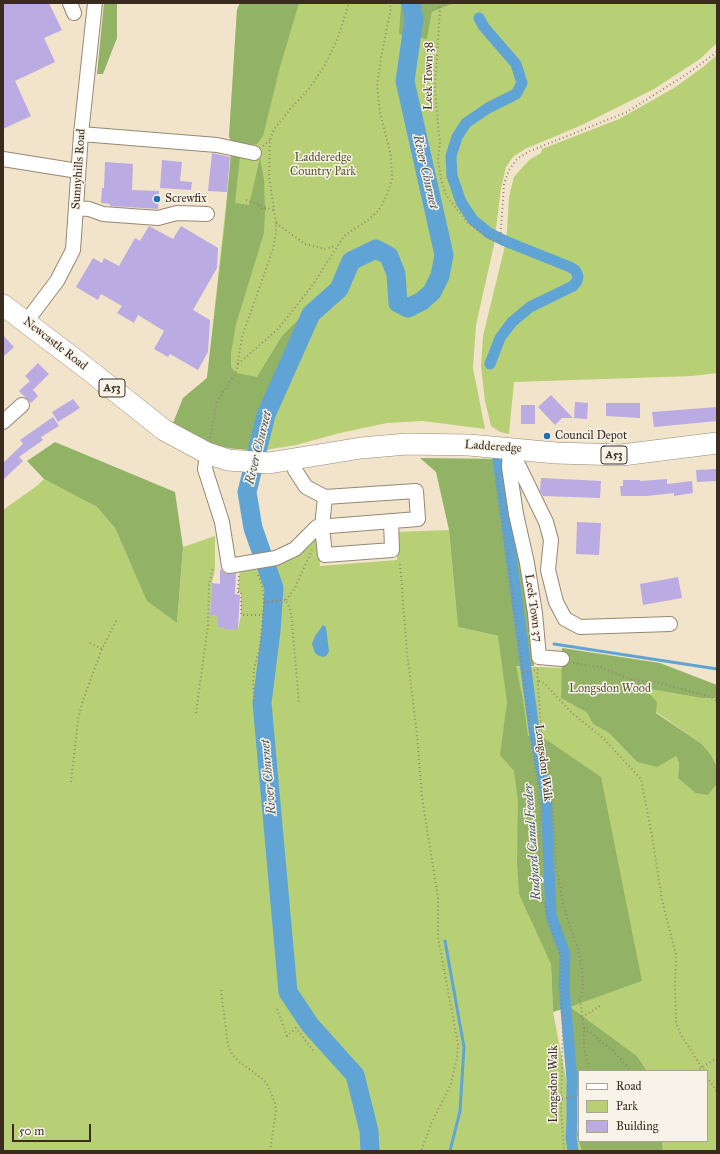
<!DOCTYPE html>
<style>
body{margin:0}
#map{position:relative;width:720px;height:1154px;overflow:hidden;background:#f2e4cb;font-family:"IM FELL Great Primer",serif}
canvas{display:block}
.frame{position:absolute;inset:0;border:4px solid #3b2a1e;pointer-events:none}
.legend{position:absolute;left:578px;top:1070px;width:130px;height:72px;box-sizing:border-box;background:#f7f3e8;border:1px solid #aca397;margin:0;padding:5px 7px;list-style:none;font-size:12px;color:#3b2a1e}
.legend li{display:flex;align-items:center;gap:8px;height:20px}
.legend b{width:20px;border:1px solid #aca397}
.scale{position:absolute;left:12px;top:1124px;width:79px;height:18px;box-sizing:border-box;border:2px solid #3b2a1e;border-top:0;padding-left:5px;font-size:12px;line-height:14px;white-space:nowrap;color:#3b2a1e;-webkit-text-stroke:3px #f7f3e8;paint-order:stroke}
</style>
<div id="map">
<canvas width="720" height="1154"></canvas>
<div class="frame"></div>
<ul class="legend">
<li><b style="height:5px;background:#fff"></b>Road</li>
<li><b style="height:11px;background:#b8d075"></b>Park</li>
<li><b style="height:11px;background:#baabe2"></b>Building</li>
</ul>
<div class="scale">50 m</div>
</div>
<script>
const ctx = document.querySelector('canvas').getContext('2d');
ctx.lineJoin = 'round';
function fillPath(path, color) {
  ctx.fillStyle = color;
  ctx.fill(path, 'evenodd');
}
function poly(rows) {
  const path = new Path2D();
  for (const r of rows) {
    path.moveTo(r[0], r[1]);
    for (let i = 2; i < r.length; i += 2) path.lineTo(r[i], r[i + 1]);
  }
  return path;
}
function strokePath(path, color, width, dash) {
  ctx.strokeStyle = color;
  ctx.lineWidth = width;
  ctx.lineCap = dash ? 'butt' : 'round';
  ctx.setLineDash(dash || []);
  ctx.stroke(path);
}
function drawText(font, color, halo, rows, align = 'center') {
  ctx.font = font + ' "IM FELL Great Primer",serif';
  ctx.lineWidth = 3;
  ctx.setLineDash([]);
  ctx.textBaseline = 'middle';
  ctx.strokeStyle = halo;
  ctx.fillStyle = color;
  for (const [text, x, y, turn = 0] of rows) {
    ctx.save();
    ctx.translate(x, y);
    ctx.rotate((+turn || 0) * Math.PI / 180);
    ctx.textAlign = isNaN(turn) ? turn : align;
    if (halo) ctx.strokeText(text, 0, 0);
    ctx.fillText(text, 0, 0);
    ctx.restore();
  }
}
fillPath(poly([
 [240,3,406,3,427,39,432,12,454,3,717,3,717,43,700,59,654,89,582,125,525,149,513,157,506,167,501,188,494,245,476,325,473,368,485,429,423,421,387,423,340,433,296,445,265,450,250,450,228,448,183,398,207,378,227,195,232,143,229,137,237,10],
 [717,55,717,373,693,376,514,382,509,434,500,432,491,426,485,401,481,366,483,336,504,250,507,231,509,197,514,177,529,160,541,153,542,149,619,119,674,88,703,67],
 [44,479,97,507,115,528,147,600,177,623,183,547,215,536,215,569,212,583,210,615,218,616,218,627,225,627,225,629,238,630,241,615,241,593,238,592,240,565,276,558,317,527,320,566,397,560,395,532,449,530,458,627,510,639,516,666,562,668,561,698,587,713,593,724,609,733,637,762,676,756,679,763,678,778,708,795,717,784,717,1151,663,1151,662,1141,707,1141,707,1071,647,1071,637,1056,569,1007,642,981,551,964,553,1012,577,1135,582,1151,3,1151,3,510,38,485],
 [643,688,701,698,717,698,717,767,711,755,702,744,656,712]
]), '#b8d075');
fillPath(poly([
 [104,3,117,3,117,38,103,74,97,74],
 [240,3,299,3,280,67,263,136,257,144,241,145,232,142,229,137,237,10],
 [399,3,454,3,432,12,427,39,399,34,401,5],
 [231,154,240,156,235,203,249,205,260,158,264,179,265,209,264,233,236,324,231,353,231,367,236,373,257,377,282,336,307,311,259,412,250,450,228,448,209,444,173,423,183,398,207,378,225,222],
 [55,442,175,492,183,547,177,623,147,601,115,528,97,507,44,479,27,461],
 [420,458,502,459,507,500,532,621,534,666,516,666,523,700,528,736,541,736,601,777,642,981,570,1007,637,1056,647,1071,579,1071,579,1107,569,1007,553,1012,551,964,519,894,517,861,518,801,514,771,500,755,507,702,498,636,458,627,449,530,436,472],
 [562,648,660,663,717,685,717,698,701,698,644,688,657,702,656,713,702,744,711,755,717,767,717,784,708,795,696,793,678,778,679,763,676,756,657,767,637,762,609,733,593,724,587,713,561,698],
 [579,1114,579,1141,662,1141,663,1151,582,1151,577,1135]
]), '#92b266');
fillPath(poly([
 [323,625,326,627,329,651,327,655,324,657,319,656,315,653,312,644,315,636]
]), '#60a4d5');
strokePath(poly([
 [554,644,717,669],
 [445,941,464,1047,460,1111,450,1151]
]), '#60a4d5', 3);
strokePath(poly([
 [479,18,484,27,516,64,522,83,516,94,488,108,466,123,457,137,451,156,452,176,461,202,473,220,489,233,505,241,570,267,575,270,578,276,577,281,573,286,530,307,512,322,500,338,490,364],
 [498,459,534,730,546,794,551,916,565,954,564,986,572,1080,572,1122,571,1138,573,1151]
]), '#60a4d5', 11);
strokePath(poly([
 [370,1151,369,1131,355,1075,310,1025,288,992,262,703,271,631,274,588,253,528,247,492,266,415,311,314,339,289,351,261,376,249,389,256,396,274,398,303,408,308,422,301,432,292,440,276,444,255,405,81,414,19,411,3]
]), '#60a4d5', 19);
fillPath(poly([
 [3,3,49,3,62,30,44,38,55,62,15,81,31,116,3,129],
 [212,153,230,157,227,192,208,191],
 [162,160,182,162,180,181,192,182,191,190,160,188],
 [105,162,133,164,132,190,159,191,158,209,110,206,110,204,101,203,102,188,104,188],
 [149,226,173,239,181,226,218,248,217,268,193,310,210,320,208,352,198,370,170,354,168,357,154,349,164,331,138,315,134,323,117,313,122,306,101,294,98,300,76,287,93,258,102,263,104,258,119,266,135,238,140,241],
 [3,335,14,347,3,357],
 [38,363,49,374,33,390,38,396,31,403,19,391,30,381,25,376],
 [551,395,573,418,562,418,555,425,538,407],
 [73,399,80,408,58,422,52,412],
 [575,402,588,403,587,419,574,418],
 [606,403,640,403,640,418,606,416],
 [521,405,535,405,535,424,521,424],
 [717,407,717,421,654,427,652,412],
 [53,417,59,426,41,437,43,440,19,457,23,461,3,480,3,463,23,444,20,440],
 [717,469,717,481,697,482,696,470],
 [541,478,601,481,600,498,543,496,540,491],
 [667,479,667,484,692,481,693,493,674,496,674,493,647,496,621,496,620,486,623,486,623,480,640,480,640,481],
 [577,522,601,523,599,555,576,554],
 [220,569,226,574,236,573,235,594,240,595,238,630,224,629,225,627,217,627,218,616,210,615,212,583,220,584],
 [678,577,682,598,643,605,640,584]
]), '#baabe2');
const minor = poly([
 [70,3,74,13],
 [81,134,217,145,254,153],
 [3,159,78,171],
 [76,208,89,209,103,214,158,218,177,213,207,214],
 [26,322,57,281,73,250,81,134,95,3],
 [3,422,22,405],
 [510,448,546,522,551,540,548,570,556,602,565,619,580,627,670,624],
 [510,449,509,467,516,514,527,563,535,613,539,657,562,659],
 [207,453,205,469,222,522,229,566,276,558,295,549,317,527,418,519,416,491,325,497,306,487,295,470,293,460],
 [325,497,322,527,325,555,392,550,391,521]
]);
const highway = poly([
 [3,305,85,367,164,430,207,453,228,460,269,463,361,448,407,444,469,445,556,453,622,455,717,443]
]);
strokePath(minor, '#968774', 16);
strokePath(highway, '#968774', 22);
strokePath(poly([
 [439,3,440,9,435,88,438,125,440,142,438,159,441,179,446,195,467,222,490,239,500,242,504,184,509,170,517,159,530,151,627,112,687,74,717,52],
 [263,146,270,140],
 [246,200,273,210],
 [259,205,262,209,267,209],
 [276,223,305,244,325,249,335,246],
 [238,364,278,329,312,286,344,236,368,220,379,210,387,195,392,179,391,156,380,112,377,86,381,57,391,8,389,3],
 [210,438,217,401,236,373,242,337,273,249,276,233,276,223,269,176,270,140,274,129,292,107,308,90,324,67,337,40,349,3],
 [497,474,540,802,539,886,554,937,562,957,561,980,563,1031,561,1110,564,1151],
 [400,564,407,652,417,735,422,797,438,898,438,937,458,1044,457,1057,451,1084,431,1124,421,1151],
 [239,576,238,592,241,592,241,615,263,615,264,602,262,585,257,572],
 [286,600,295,588,312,550],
 [264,602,286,600,291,612,299,703],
 [90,643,102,649],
 [573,663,600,667,632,680,660,683,711,697,717,701],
 [538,669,537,670,541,727,547,758,552,795,556,865,563,903,570,927,577,945,582,970,583,988,580,1000,584,1028,584,1049,590,1071],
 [522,672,537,670],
 [539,681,544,683,572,713,604,739,641,779,652,836,662,900,676,955,675,986,676,1023,681,1035,704,1071],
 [255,701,253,688,254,669,260,646,263,615],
 [196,713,208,625,209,584,213,568],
 [71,782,78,720,82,703,102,649,117,619],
 [221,990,228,1046,232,1054,238,1061,264,1080,268,1086,275,1103,276,1111,270,1151],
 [277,1009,287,1036,296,1028,315,1053],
 [582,1017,600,1006],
 [584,1028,612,1050,631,1071],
 [696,1071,717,1058],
 [707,1077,717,1092],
 [562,1099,579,1095]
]), '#968774', 2, [1, 3]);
strokePath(minor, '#fff', 14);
strokePath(highway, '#fff', 21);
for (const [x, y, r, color] of [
 [157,199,4,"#1f6fb2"],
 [547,436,4,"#1f6fb2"]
]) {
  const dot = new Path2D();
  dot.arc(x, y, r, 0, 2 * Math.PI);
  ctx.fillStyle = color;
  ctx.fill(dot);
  strokePath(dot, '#f7f3e8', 1.5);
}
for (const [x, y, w] of [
 [112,388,26],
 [614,455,26]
]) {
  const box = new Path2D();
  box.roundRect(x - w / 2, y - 9, w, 18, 3);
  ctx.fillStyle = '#f7f3e8';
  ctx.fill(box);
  strokePath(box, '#3b2a1e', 1);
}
drawText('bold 11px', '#3b2a1e', null, [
 ["A53",112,388],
 ["A53",614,455]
]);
drawText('12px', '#3b2a1e', '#f7f3e8', [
 ["Leek Town 38",429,76,-89],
 ["Sunnyhills Road",79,169,-86],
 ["Newcastle Road",55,344,38],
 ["Ladderedge",493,447,4],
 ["Leek Town 37",533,608,82],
 ["Longsdon Walk",543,763,83],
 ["Longsdon Walk",554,1084,-90]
]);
drawText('12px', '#5a5434', '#f7f3e8', [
 ["Ladderedge",323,158],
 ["Country Park",323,172],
 ["Longsdon Wood",610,689]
]);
drawText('12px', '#3b2a1e', '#f7f3e8', [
 ["Screwfix",165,199],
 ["Council Depot",555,436]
], 'left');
drawText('italic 13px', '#48555e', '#f7f3e8', [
 ["River Churnet",425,172,77],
 ["River Churnet",259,448,-76],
 ["River Churnet",269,777,-95],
 ["Rudyard Canal Feeder",533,842,-94]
]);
</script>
